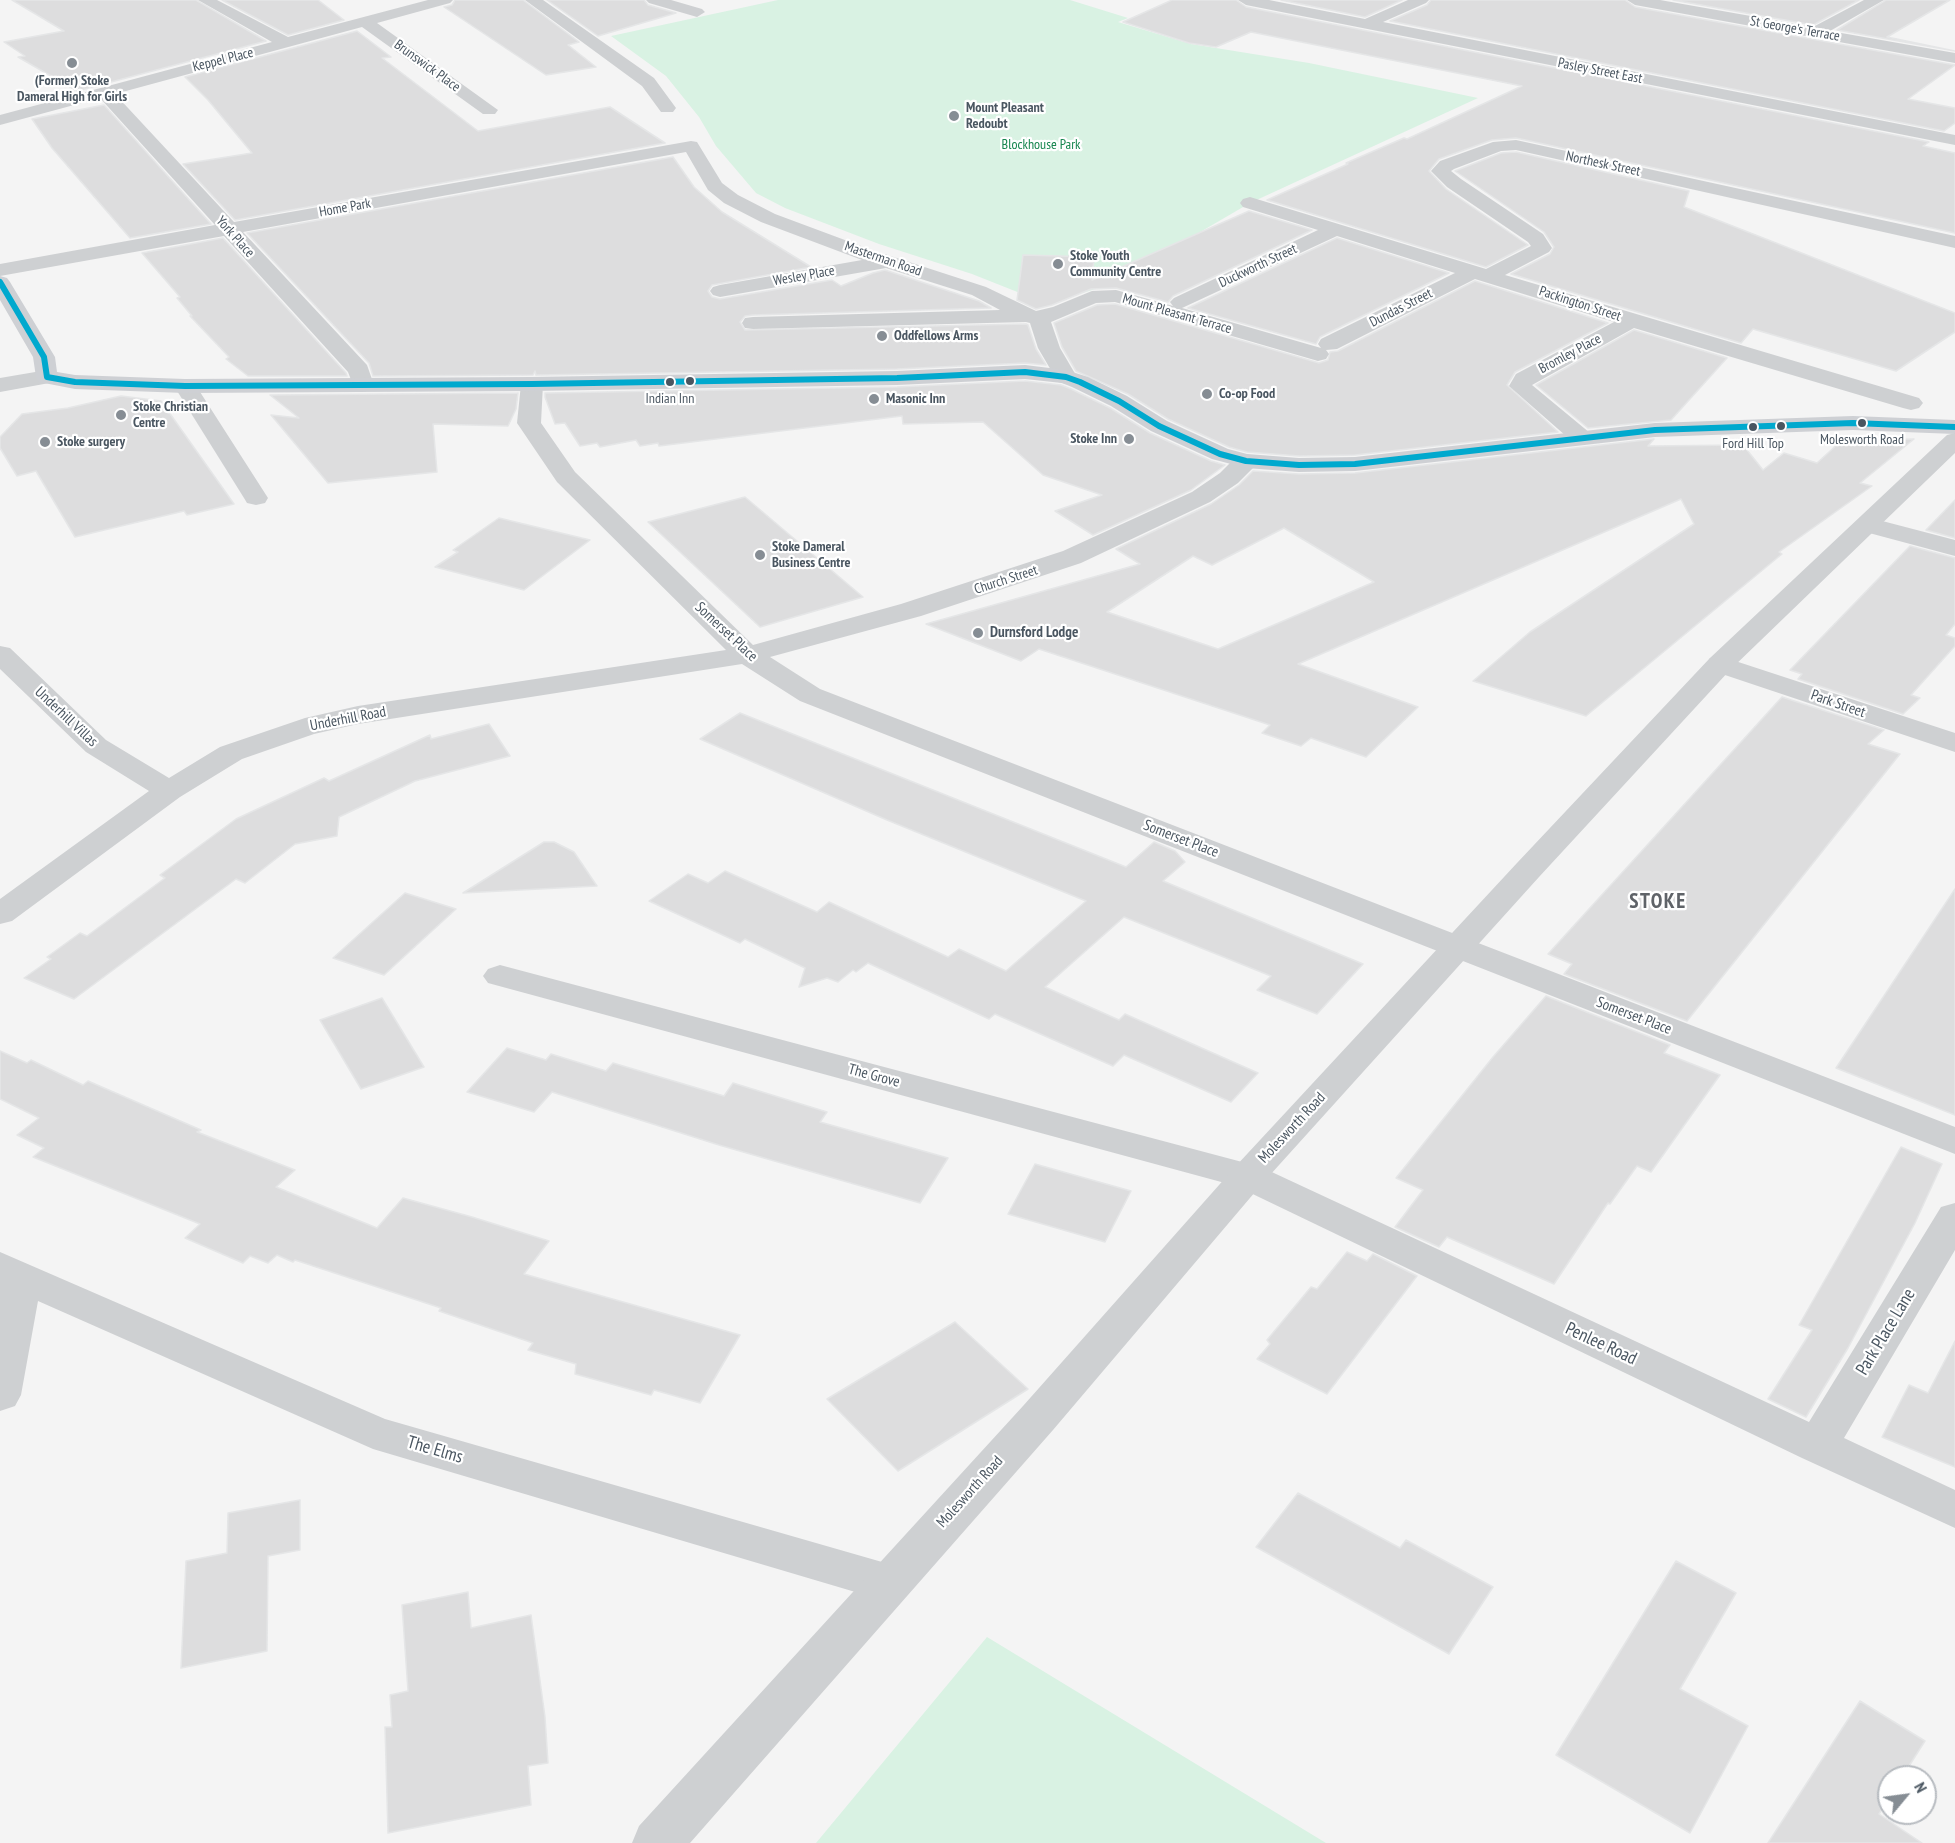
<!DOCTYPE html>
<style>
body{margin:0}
#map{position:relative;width:1955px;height:1843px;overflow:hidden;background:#f4f4f4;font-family:"PT Sans Narrow",sans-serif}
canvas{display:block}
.north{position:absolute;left:1877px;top:1765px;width:60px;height:60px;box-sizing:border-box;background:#fff;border:2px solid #b7bbc0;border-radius:50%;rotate:61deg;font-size:16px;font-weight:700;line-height:24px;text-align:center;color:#4a5661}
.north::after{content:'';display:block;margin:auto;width:21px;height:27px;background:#868d94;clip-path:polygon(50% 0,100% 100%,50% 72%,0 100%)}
</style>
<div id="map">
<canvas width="1955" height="1843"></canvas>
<div class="north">N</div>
</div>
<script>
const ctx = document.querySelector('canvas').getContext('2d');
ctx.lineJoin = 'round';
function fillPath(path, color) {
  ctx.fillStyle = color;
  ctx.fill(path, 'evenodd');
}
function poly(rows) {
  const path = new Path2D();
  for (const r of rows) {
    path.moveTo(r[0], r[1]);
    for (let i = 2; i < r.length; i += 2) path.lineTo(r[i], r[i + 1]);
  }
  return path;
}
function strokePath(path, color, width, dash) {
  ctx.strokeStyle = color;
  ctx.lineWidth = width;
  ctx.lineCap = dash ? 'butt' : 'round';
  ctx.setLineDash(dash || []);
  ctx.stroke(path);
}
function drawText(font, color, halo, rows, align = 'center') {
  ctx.font = font + ' "PT Sans Narrow",sans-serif';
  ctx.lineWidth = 4.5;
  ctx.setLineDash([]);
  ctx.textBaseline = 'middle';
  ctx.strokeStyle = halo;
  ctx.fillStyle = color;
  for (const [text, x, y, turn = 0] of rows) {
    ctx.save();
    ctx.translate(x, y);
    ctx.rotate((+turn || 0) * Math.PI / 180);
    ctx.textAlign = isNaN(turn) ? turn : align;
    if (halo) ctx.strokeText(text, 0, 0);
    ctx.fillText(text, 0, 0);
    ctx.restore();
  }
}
fillPath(poly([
 [778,0,1070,0,1128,18,1118,22,1191,44,1309,63,1478,98,1250,203,1111,284,1070,297,1030,297,972,274,879,244,785,208,756,193,716,146,699,117,666,76,611,36],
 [987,1637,1326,1843,816,1843]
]), '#d9f2e3');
const building = poly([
 [12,0,196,0,266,41,77,91,18,57,25,56,4,42,64,31,12,0],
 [222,0,318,0,344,20,288,35,222,0],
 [455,0,523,0,579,42,568,45,596,67,546,75,444,7,452,5,455,0],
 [547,0,644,0,648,5,676,13,598,36,547,0],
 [1172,0,1236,0,1246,7,1929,142,1923,146,1955,153,1955,233,1516,138,1492,140,1439,159,1429,171,1446,189,1528,245,1486,267,1267,200,1348,164,1346,163,1404,138,1407,139,1522,86,1251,32,1216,47,1189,43,1123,22,1172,0],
 [1281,0,1402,0,1365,17,1281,0],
 [1431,0,1625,0,1635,7,1955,65,1908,99,1955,108,1955,123,1944,131,1390,21,1427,5,1431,0],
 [1673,0,1859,0,1813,25,1673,0],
 [1886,0,1950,0,1887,37,1955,51,1837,30,1886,0],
 [357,31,391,57,382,58,478,131,610,107,665,143,235,220,183,164,252,153,208,100,185,77,357,31],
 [104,105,211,224,130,238,52,148,32,119,104,105],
 [1516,152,1689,191,1684,207,1955,313,1955,332,1896,371,1753,329,1741,343,1511,274,1550,254,1554,247,1544,232,1455,171,1501,153,1516,152],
 [673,157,694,187,722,212,811,267,712,285,708,291,712,297,720,299,832,280,841,286,873,273,885,270,979,301,991,308,753,315,745,316,740,322,745,330,1026,324,1028,325,1036,349,1046,365,1025,363,897,369,536,375,535,371,533,375,373,376,369,363,247,233,673,157],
 [1249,211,1312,230,1173,296,1168,302,1116,288,1091,289,1052,305,1036,309,1017,300,1023,255,1094,257,1092,280,1249,211],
 [223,238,346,373,347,376,248,376,226,359,229,357,190,316,192,316,177,298,180,297,142,253,223,238],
 [1337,238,1449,273,1320,337,1316,344,1188,308,1337,238],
 [1475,281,1608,323,1515,372,1507,385,1558,432,1355,455,1299,456,1247,452,1229,447,1168,419,1128,394,1076,371,1062,347,1054,323,1097,305,1115,304,1319,363,1328,360,1330,352,1338,351,1475,281],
 [1634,330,1727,358,1671,420,1588,428,1536,385,1634,330],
 [1025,381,1061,385,1071,389,1110,408,1150,433,1211,461,1225,465,1191,490,1093,535,1055,511,1102,495,1043,475,983,422,903,424,902,416,659,446,658,443,640,446,636,440,600,447,597,443,580,446,565,423,555,424,545,397,545,393,897,387,1025,381],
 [518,393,516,409,508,426,433,424,437,472,328,483,271,415,299,418,270,395,518,393],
 [121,396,161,401,234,504,187,515,184,511,75,537,36,471,17,476,0,448,0,437,22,414,68,408,121,396],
 [1654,439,1648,446,1743,445,1763,470,1784,453,1817,463,1841,441,1914,439,1860,483,1872,486,1779,552,1782,554,1586,716,1473,681,1530,632,1694,524,1681,499,1298,664,1418,707,1366,757,1311,738,1301,746,1262,733,1270,725,1039,649,1021,661,926,624,1140,564,1116,549,1211,504,1239,485,1253,471,1299,474,1355,473,1654,439],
 [1284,528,1374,582,1218,649,1107,612,1193,556,1212,565,1284,528],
 [745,497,863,597,760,627,648,522,745,497],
 [1955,500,1955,538,1926,530,1955,500],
 [499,518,590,540,524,590,435,567,458,552,453,550,499,518],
 [1910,546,1955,558,1955,624,1946,635,1955,638,1955,646,1911,695,1920,698,1903,714,1798,679,1802,674,1790,670,1910,546],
 [1782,697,1884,730,1868,744,1900,754,1687,1021,1564,974,1572,964,1548,954,1782,697],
 [740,713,1126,867,1154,842,1175,851,1185,862,1163,881,1363,964,1317,1014,1257,990,1271,976,1124,917,1045,987,1119,1020,1125,1014,1258,1073,1231,1102,1124,1055,1113,1066,995,1014,989,1019,868,963,856,972,853,970,838,982,827,978,799,987,805,968,745,939,740,943,649,901,688,874,708,883,725,871,817,912,829,902,948,957,959,949,1006,971,1086,901,887,820,700,739,740,713],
 [489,724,510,756,415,781,339,817,337,836,295,844,245,883,236,879,74,999,24,978,51,959,47,957,80,933,87,936,165,878,160,875,236,819,324,778,329,781,430,735,431,739,489,724],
 [544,842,554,842,574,852,597,886,463,893,544,842],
 [1955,889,1955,1115,1836,1068,1955,889],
 [405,893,456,909,384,975,333,958,405,893],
 [1546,996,1670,1045,1664,1053,1720,1075,1651,1172,1637,1166,1610,1204,1608,1203,1554,1284,1447,1237,1439,1247,1395,1227,1423,1190,1396,1178,1493,1057,1546,996],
 [382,998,424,1067,361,1089,320,1020,382,998],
 [507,1048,546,1060,551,1054,606,1071,613,1063,724,1096,733,1083,827,1112,820,1122,948,1158,920,1203,719,1145,552,1092,534,1112,467,1092,507,1048],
 [0,1051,27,1063,31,1060,83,1085,88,1081,201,1130,197,1132,295,1170,276,1187,377,1228,403,1198,472,1217,549,1241,524,1274,740,1335,700,1403,654,1390,651,1395,575,1374,576,1364,528,1350,533,1343,439,1311,441,1308,295,1260,293,1262,277,1255,268,1263,250,1256,243,1263,185,1238,200,1224,33,1157,44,1148,17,1135,39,1118,0,1099,0,1051],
 [1901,1147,1942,1164,1915,1223,1848,1348,1806,1417,1768,1399,1812,1330,1799,1325,1901,1147],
 [1035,1164,1131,1191,1105,1242,1008,1214,1035,1164],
 [1347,1252,1367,1261,1373,1254,1417,1276,1327,1394,1257,1359,1270,1344,1267,1340,1311,1287,1317,1289,1347,1252],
 [955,1322,1028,1389,898,1471,827,1399,955,1322],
 [1955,1341,1955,1467,1882,1437,1909,1385,1928,1393,1955,1341],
 [1298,1493,1400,1548,1406,1540,1493,1587,1449,1654,1256,1547,1298,1493],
 [300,1500,300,1550,268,1556,267,1651,181,1668,186,1561,227,1553,228,1513,300,1500],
 [1676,1561,1736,1593,1680,1689,1748,1726,1690,1833,1556,1755,1676,1561],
 [468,1592,471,1628,531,1615,545,1717,548,1763,528,1766,531,1805,388,1833,385,1727,392,1727,390,1695,408,1691,402,1605,468,1592],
 [1860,1701,1925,1741,1902,1777,1889,1777,1889,1799,1879,1814,1922,1843,1768,1843,1860,1701]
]);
fillPath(building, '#ddddde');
strokePath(building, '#e5e6e7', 1.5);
fillPath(poly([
 [198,0,217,0,288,37,428,0,453,0,450,3,377,23,498,110,495,114,483,114,362,27,115,94,234,222,691,141,697,142,722,183,738,195,775,214,869,249,986,287,1036,311,1053,307,1092,291,1116,290,1173,306,1170,302,1174,298,1318,230,1243,207,1240,203,1243,199,1250,197,1486,269,1531,246,1528,242,1447,187,1431,171,1440,161,1493,142,1516,140,1955,236,1955,248,1516,150,1501,151,1454,169,1451,171,1461,179,1543,234,1552,248,1549,252,1505,275,1919,398,1923,403,1919,408,1911,410,1903,408,1634,328,1532,385,1590,433,1594,438,1590,443,1582,445,1574,443,1509,386,1516,374,1614,322,1475,279,1337,349,1326,350,1329,354,1326,359,1318,361,1115,302,1096,303,1051,322,1060,348,1077,377,1074,382,1066,384,1058,382,1055,377,1038,348,1030,323,1026,322,753,329,745,328,742,323,745,318,753,317,1000,310,972,295,886,268,720,297,713,295,710,291,713,287,720,285,862,260,761,222,724,203,708,190,686,152,243,232,367,365,374,385,371,390,363,392,355,390,348,372,224,236,0,276,0,264,215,225,100,98,0,125,0,115,272,42,198,0],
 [1337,236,1455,273,1321,339,1318,344,1321,348,1182,308,1337,236],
 [525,0,543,0,654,78,676,108,673,112,661,112,642,86,525,0],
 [646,0,671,0,702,9,705,12,697,17,649,3,646,0],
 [1238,0,1269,0,1365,19,1408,0,1429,0,1426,3,1383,22,1955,135,1955,145,1246,5,1238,0],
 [1627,0,1660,0,1813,27,1864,0,1884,0,1830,31,1955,53,1955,63,1635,5,1627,0],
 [532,377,540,379,543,384,541,423,575,472,753,645,901,604,1063,551,1192,492,1220,473,1237,456,1246,454,1255,456,1258,461,1255,466,1238,483,1210,502,1081,563,921,616,770,657,820,689,1955,1127,1955,1154,800,701,742,664,358,724,314,734,242,759,180,797,12,921,0,924,0,899,149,791,86,752,0,669,0,646,10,648,106,740,169,778,220,747,305,718,358,706,726,650,557,482,517,423,521,384,524,379,532,377],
 [185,379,193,381,268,498,265,503,256,505,247,503,244,498,174,386,177,381,185,379],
 [1867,517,1955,540,1955,556,1858,530,1854,525,1858,520,1867,517],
 [1720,656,1955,733,1955,752,1710,670,1706,664,1710,658,1720,656],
 [500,965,1261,1167,1809,1422,1941,1207,1955,1203,1955,1250,1844,1438,1955,1490,1955,1528,1802,1458,1236,1186,488,983,483,976,488,969,500,965],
 [0,1252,385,1419,889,1564,905,1570,912,1583,905,1596,889,1602,373,1449,38,1301,21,1395,15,1406,0,1411,0,1252]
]), '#ced0d2');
fillPath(poly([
 [47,370,55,372,58,377,55,382,0,392,0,378,47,370],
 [1955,433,1955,453,1730,670,1539,877,1261,1185,1053,1430,690,1843,632,1843,639,1826,1023,1406,1235,1167,1517,863,1710,658,1947,435,1955,433]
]), '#ced0d2');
fillPath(poly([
 [0,276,7,278,10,282,55,357,57,372,75,375,185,379,532,377,897,371,1025,365,1066,370,1088,377,1127,396,1167,421,1228,449,1247,454,1299,458,1355,457,1655,423,1853,416,1955,420,1955,434,1853,430,1655,437,1355,471,1299,472,1246,468,1212,459,1151,431,1111,406,1072,387,1062,383,1025,379,897,385,532,391,185,393,75,389,39,382,36,377,33,357,0,300,0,276]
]), '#ced0d4');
strokePath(poly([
 [0,282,44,357,47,377,75,382,185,386,532,384,897,378,1025,372,1066,377,1080,382,1119,401,1159,426,1220,454,1246,461,1299,465,1355,464,1655,430,1853,423,1955,427]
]), '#00a9ce', 6);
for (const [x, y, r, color] of [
 [72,63,6,"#868d94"],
 [954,116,6,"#868d94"],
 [1058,264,6,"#868d94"],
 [882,336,6,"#868d94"],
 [690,381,5,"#4a5661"],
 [670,382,5,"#4a5661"],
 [1207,394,6,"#868d94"],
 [874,399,6,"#868d94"],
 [121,415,6,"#868d94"],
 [1862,423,5,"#4a5661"],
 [1781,426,5,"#4a5661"],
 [1753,427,5,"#4a5661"],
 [1129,439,6,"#868d94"],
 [45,442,6,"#868d94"],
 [760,555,6,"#868d94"],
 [978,633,6,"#868d94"]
]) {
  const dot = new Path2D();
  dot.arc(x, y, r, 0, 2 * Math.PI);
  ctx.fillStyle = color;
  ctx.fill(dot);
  strokePath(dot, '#fff', 2);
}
drawText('14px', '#4a5661', '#fff', [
 ["St George's Terrace",1795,29,10],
 ["Keppel Place",223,60,-14],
 ["Brunswick Place",427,66,36],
 ["Pasley Street East",1600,71,11],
 ["Northesk Street",1603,164,12],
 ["Home Park",345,208,-10],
 ["York Place",235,237,48],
 ["Masterman Road",883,259,19],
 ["Duckworth Street",1258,266,-25],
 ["Wesley Place",804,276,-10],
 ["Packington Street",1580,304,18],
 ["Dundas Street",1401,308,-27],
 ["Mount Pleasant Terrace",1177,314,16],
 ["Bromley Place",1570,354,-28],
 ["Church Street",1006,580,-18]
]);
drawText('bold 14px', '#4a5661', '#fff', [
 ["(Former) Stoke",72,81,"center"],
 ["Dameral High for Girls",72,97,"center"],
 ["Mount Pleasant",966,108],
 ["Redoubt",966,124],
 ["Stoke Youth",1070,256],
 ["Community Centre",1070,272],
 ["Oddfellows Arms",894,336],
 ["Co-op Food",1219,394],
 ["Masonic Inn",886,399],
 ["Stoke Christian",133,407],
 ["Centre",133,423],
 ["Stoke Inn",1117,439,"right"],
 ["Stoke surgery",57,442],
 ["Stoke Dameral",772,547],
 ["Business Centre",772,563]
], 'left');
drawText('14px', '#17864f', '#fff', [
 ["Blockhouse Park",1041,145]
]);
drawText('14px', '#4a5661', '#fff', [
 ["Indian Inn",670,399],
 ["Molesworth Road",1862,440],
 ["Ford Hill Top",1753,444]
]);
drawText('15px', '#4a5661', '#fff', [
 ["Somerset Place",726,632,43],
 ["Park Street",1838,704,19],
 ["Underhill Villas",66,717,43],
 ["Underhill Road",348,719,-11],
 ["Somerset Place",1181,839,21],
 ["Somerset Place",1634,1016,21],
 ["The Grove",874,1076,15],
 ["Molesworth Road",1292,1128,-47],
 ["Molesworth Road",970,1492,-48]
]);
drawText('bold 15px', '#4a5661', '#fff', [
 ["Durnsford Lodge",990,633]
], 'left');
drawText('18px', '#4a5661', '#fff', [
 ["Park Place Lane",1886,1332,-59],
 ["Penlee Road",1601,1344,25],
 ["The Elms",435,1450,16]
]);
ctx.letterSpacing = '1.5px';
drawText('bold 21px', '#5f6368', '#fff', [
 ["STOKE",1658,902]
]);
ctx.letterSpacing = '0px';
</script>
